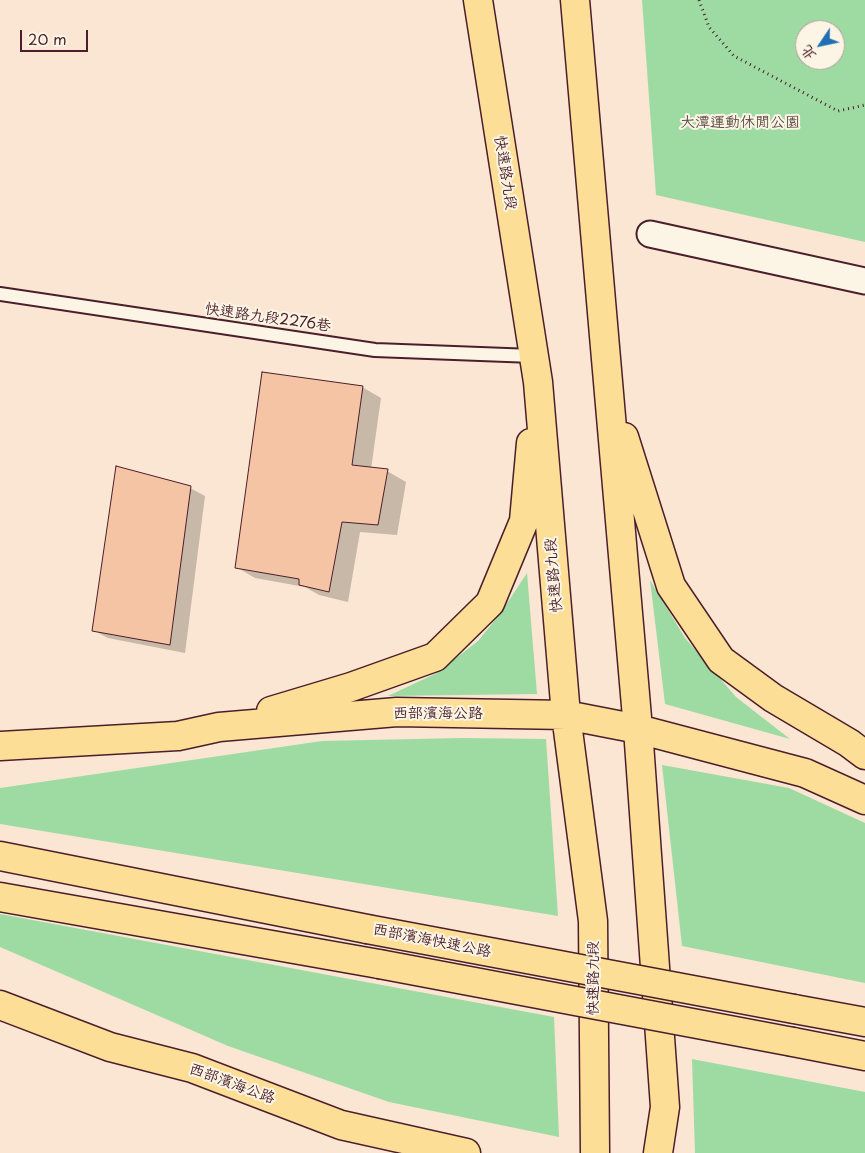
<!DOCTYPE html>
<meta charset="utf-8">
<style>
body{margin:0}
#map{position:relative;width:865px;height:1153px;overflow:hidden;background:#fcf5e5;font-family:"Playpen Sans","LXGW WenKai TC",sans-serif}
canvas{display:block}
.north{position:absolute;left:795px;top:20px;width:50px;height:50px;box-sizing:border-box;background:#fcf5e5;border:1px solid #b59f9b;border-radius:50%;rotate:236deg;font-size:14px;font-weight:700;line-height:20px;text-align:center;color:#4a1f2b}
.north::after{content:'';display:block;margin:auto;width:18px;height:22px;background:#1f6fb2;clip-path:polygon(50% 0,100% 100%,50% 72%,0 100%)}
.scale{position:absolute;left:20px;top:30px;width:68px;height:22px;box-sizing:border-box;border:2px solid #4a1f2b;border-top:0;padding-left:6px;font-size:15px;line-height:18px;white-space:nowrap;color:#4a1f2b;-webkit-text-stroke:4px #fcf5e5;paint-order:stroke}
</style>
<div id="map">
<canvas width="865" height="1153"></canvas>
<div class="north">北</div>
<div class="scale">20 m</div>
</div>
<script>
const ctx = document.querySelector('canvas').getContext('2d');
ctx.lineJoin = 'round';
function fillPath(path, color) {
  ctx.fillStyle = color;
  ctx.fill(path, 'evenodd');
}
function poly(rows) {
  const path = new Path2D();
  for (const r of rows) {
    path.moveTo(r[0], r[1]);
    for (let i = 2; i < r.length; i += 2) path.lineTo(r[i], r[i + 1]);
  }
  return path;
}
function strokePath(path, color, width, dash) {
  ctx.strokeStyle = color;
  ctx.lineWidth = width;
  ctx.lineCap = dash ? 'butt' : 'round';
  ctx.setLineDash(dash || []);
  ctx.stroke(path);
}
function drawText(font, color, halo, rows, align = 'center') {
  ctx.font = font + ' "Playpen Sans","LXGW WenKai TC",sans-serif';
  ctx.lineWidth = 4;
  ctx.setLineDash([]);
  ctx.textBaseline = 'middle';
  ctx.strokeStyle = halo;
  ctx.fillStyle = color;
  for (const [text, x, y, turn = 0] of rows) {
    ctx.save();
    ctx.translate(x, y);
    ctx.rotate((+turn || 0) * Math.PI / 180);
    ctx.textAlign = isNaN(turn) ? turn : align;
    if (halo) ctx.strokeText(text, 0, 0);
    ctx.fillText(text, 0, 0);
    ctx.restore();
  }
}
fillPath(poly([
 [0,0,865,0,865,1153,0,1153],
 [805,30,835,30,835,60,805,60]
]), '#fae6d2');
fillPath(poly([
 [642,0,865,0,865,242,656,195],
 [805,30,835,30,835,60,805,60],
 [527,573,537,694,388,696,437,673,478,641,500,614],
 [650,580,685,638,736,697,790,739,665,704],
 [462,738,546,739,558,916,0,824,0,788,322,741],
 [662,765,789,788,865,823,865,983,682,946],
 [0,914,554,1017,559,1137,389,1102,228,1046,0,947],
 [692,1059,865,1092,865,1153,695,1153]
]), '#9ddba3');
fillPath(poly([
 [362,387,381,398,371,469,387,471,406,482,397,535,360,532,348,602,319,595,305,587,255,578,236,567],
 [190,488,205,496,185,653,108,638,93,630]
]), '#0003');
const building = poly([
 [262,372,363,386,352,465,388,469,378,525,342,522,329,592,299,585,299,579,235,568,262,372],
 [116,466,191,486,170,645,92,631,116,466]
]);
fillPath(building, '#f4c4a4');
strokePath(building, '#4a1f2b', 1);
const lane = poly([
 [0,294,375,350,533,356]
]);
const street = poly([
 [650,234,865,281]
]);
const primary = poly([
 [478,0,538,382,566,715,593,921,595,1153],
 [575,0,638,729,665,1107,658,1153],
 [624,437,671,586,721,660,773,698,849,743,865,755],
 [271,711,351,687,435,657,490,603,524,521,531,443],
 [0,746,178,736,219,727,397,712,566,715,638,729,805,773,865,800],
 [0,1005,110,1047,192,1068,341,1125,466,1153]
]);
const highway = poly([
 [0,856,367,929],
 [0,897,379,964],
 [794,1009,865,1022],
 [793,1042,865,1056]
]);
strokePath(lane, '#4a1f2b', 16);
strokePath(street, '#4a1f2b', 29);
strokePath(primary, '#4a1f2b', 31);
strokePath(highway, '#4a1f2b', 31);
strokePath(poly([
 [699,0,709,27,734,56,838,111,865,105]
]), '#4a1f2b', 3, [1, 4]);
strokePath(lane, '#fcf5e5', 12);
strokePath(street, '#fcf5e5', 25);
strokePath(primary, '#fdde96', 28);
strokePath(highway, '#fdde96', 28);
const highwayBridge = poly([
 [367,929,794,1009],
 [379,964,793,1042]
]);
strokePath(highwayBridge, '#4a1f2b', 31, []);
strokePath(highwayBridge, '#fdde96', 28);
drawText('15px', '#5f4e49', '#fcf5e5', [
 ["大潭運動休閒公園",740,123]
]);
drawText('15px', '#4a1f2b', '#fcf5e5', [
 ["快速路九段",505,173,81],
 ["快速路九段2276巷",268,318,8],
 ["快速路九段",554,575,-95],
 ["西部濱海公路",438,714],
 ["西部濱海快速公路",432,941,11],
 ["快速路九段",594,978,-90],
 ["西部濱海公路",232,1084,20]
]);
</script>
